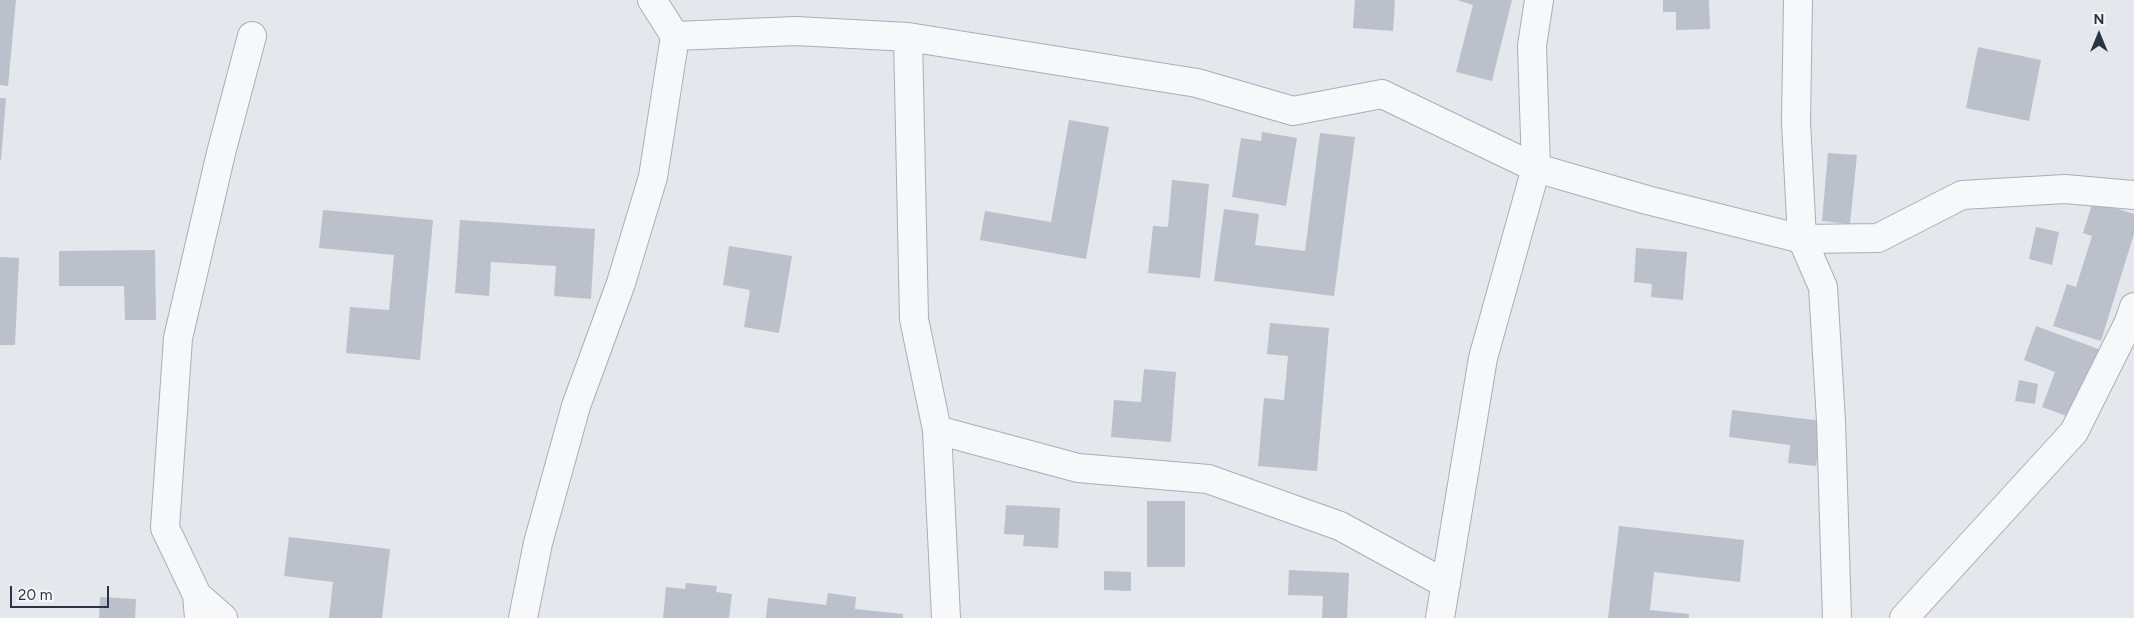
<!DOCTYPE html>
<style>
body{margin:0}
#map{position:relative;width:2134px;height:618px;overflow:hidden;background:#e4e7ec;font-family:Figtree,sans-serif}
canvas{display:block}
.north{position:absolute;left:2074px;top:10px;width:50px;height:50px;-webkit-text-stroke:4px #f4f6f9;paint-order:stroke;rotate:0deg;font-size:14px;font-weight:700;line-height:20px;text-align:center;color:#2b3445}
.north::after{content:'';display:block;margin:auto;width:18px;height:22px;background:#2b3445;clip-path:polygon(50% 0,100% 100%,50% 72%,0 100%)}
.scale{position:absolute;left:10px;top:586px;width:99px;height:22px;box-sizing:border-box;border:2px solid #2b3445;border-top:0;padding-left:6px;font-size:15px;line-height:18px;white-space:nowrap;color:#2b3445;-webkit-text-stroke:4px #f4f6f9;paint-order:stroke}
</style>
<div id="map">
<canvas width="2134" height="618"></canvas>
<div class="north">N</div>
<div class="scale">20 m</div>
</div>
<script>
const ctx = document.querySelector('canvas').getContext('2d');
ctx.lineJoin = 'round';
function fillPath(path, color) {
  ctx.fillStyle = color;
  ctx.fill(path, 'evenodd');
}
function poly(rows) {
  const path = new Path2D();
  for (const r of rows) {
    path.moveTo(r[0], r[1]);
    for (let i = 2; i < r.length; i += 2) path.lineTo(r[i], r[i + 1]);
  }
  return path;
}
function strokePath(path, color, width, dash) {
  ctx.strokeStyle = color;
  ctx.lineWidth = width;
  ctx.lineCap = dash ? 'butt' : 'round';
  ctx.setLineDash(dash || []);
  ctx.stroke(path);
}
fillPath(poly([
 [0,0,16,0,8,86,0,85],
 [1355,0,1395,0,1393,31,1353,28],
 [1457,0,1512,0,1492,81,1456,72,1473,5],
 [1663,0,1709,0,1710,29,1676,30,1676,12,1663,12],
 [1978,47,2041,60,2029,121,1966,108],
 [0,98,6,98,1,160,0,160],
 [1069,120,1109,127,1086,259,980,240,985,211,1051,222],
 [1262,132,1297,138,1286,206,1232,197,1241,138,1261,141],
 [1320,133,1355,137,1334,296,1214,281,1224,209,1259,214,1255,245,1305,251],
 [1828,153,1857,155,1850,224,1822,221],
 [1172,180,1209,184,1200,278,1148,273,1153,226,1168,227],
 [2093,201,2134,214,2134,234,2101,341,2053,326,2067,284,2076,287,2092,236,2083,233],
 [323,210,433,220,420,360,346,353,350,307,389,310,394,255,319,248],
 [460,220,595,229,591,299,554,296,556,266,491,262,489,296,455,293],
 [2036,227,2059,232,2052,265,2029,259],
 [729,246,792,256,779,333,744,327,750,290,723,285],
 [1636,248,1687,252,1683,300,1651,297,1652,284,1634,282],
 [155,250,156,320,125,320,124,286,59,286,59,251],
 [0,257,19,258,15,345,0,345],
 [1270,323,1329,328,1317,471,1258,466,1264,398,1284,400,1288,356,1267,354],
 [2036,326,2101,350,2075,419,2042,407,2055,372,2024,360],
 [1144,369,1176,372,1171,442,1111,437,1114,400,1141,402],
 [2019,380,2038,384,2035,404,2015,401],
 [1732,410,1822,421,1816,466,1788,463,1790,445,1729,437],
 [1147,501,1185,501,1185,567,1147,567],
 [1006,505,1060,508,1058,548,1023,546,1024,535,1004,534],
 [1619,526,1744,540,1740,582,1654,572,1650,610,1689,614,1689,618,1608,618],
 [289,537,390,549,382,618,329,618,333,582,284,576],
 [1289,570,1349,573,1347,618,1322,618,1323,596,1288,595],
 [1104,571,1131,572,1131,591,1104,590],
 [686,583,717,586,716,592,732,594,729,618,663,618,666,587,685,589],
 [828,593,856,597,855,609,903,614,903,618,766,618,768,598,826,605],
 [100,597,136,599,135,618,99,618]
]), '#bbc0ca');
const minor = poly([
 [1798,0,1796,122,1802,239,1823,287,1831,421,1837,618],
 [675,36,796,31,908,37,1197,83,1293,111,1382,94,1536,168,1647,200,1802,239,1878,238,1962,195,2065,189,2134,195],
 [908,37,914,319,937,430,946,618],
 [937,430,1078,468,1208,479,1340,526,1446,584],
 [197,595,223,618],
 [199,618,197,595,165,528,178,338,221,153,252,36],
 [523,618,538,543,576,406,621,283,653,177,675,36,652,0],
 [1440,618,1483,358,1536,168,1532,46,1539,0],
 [1904,618,2074,432,2129,322,2134,307]
]);
strokePath(minor, '#a9aeb7', 30);
strokePath(minor, '#f7f8fa', 28);
</script>
